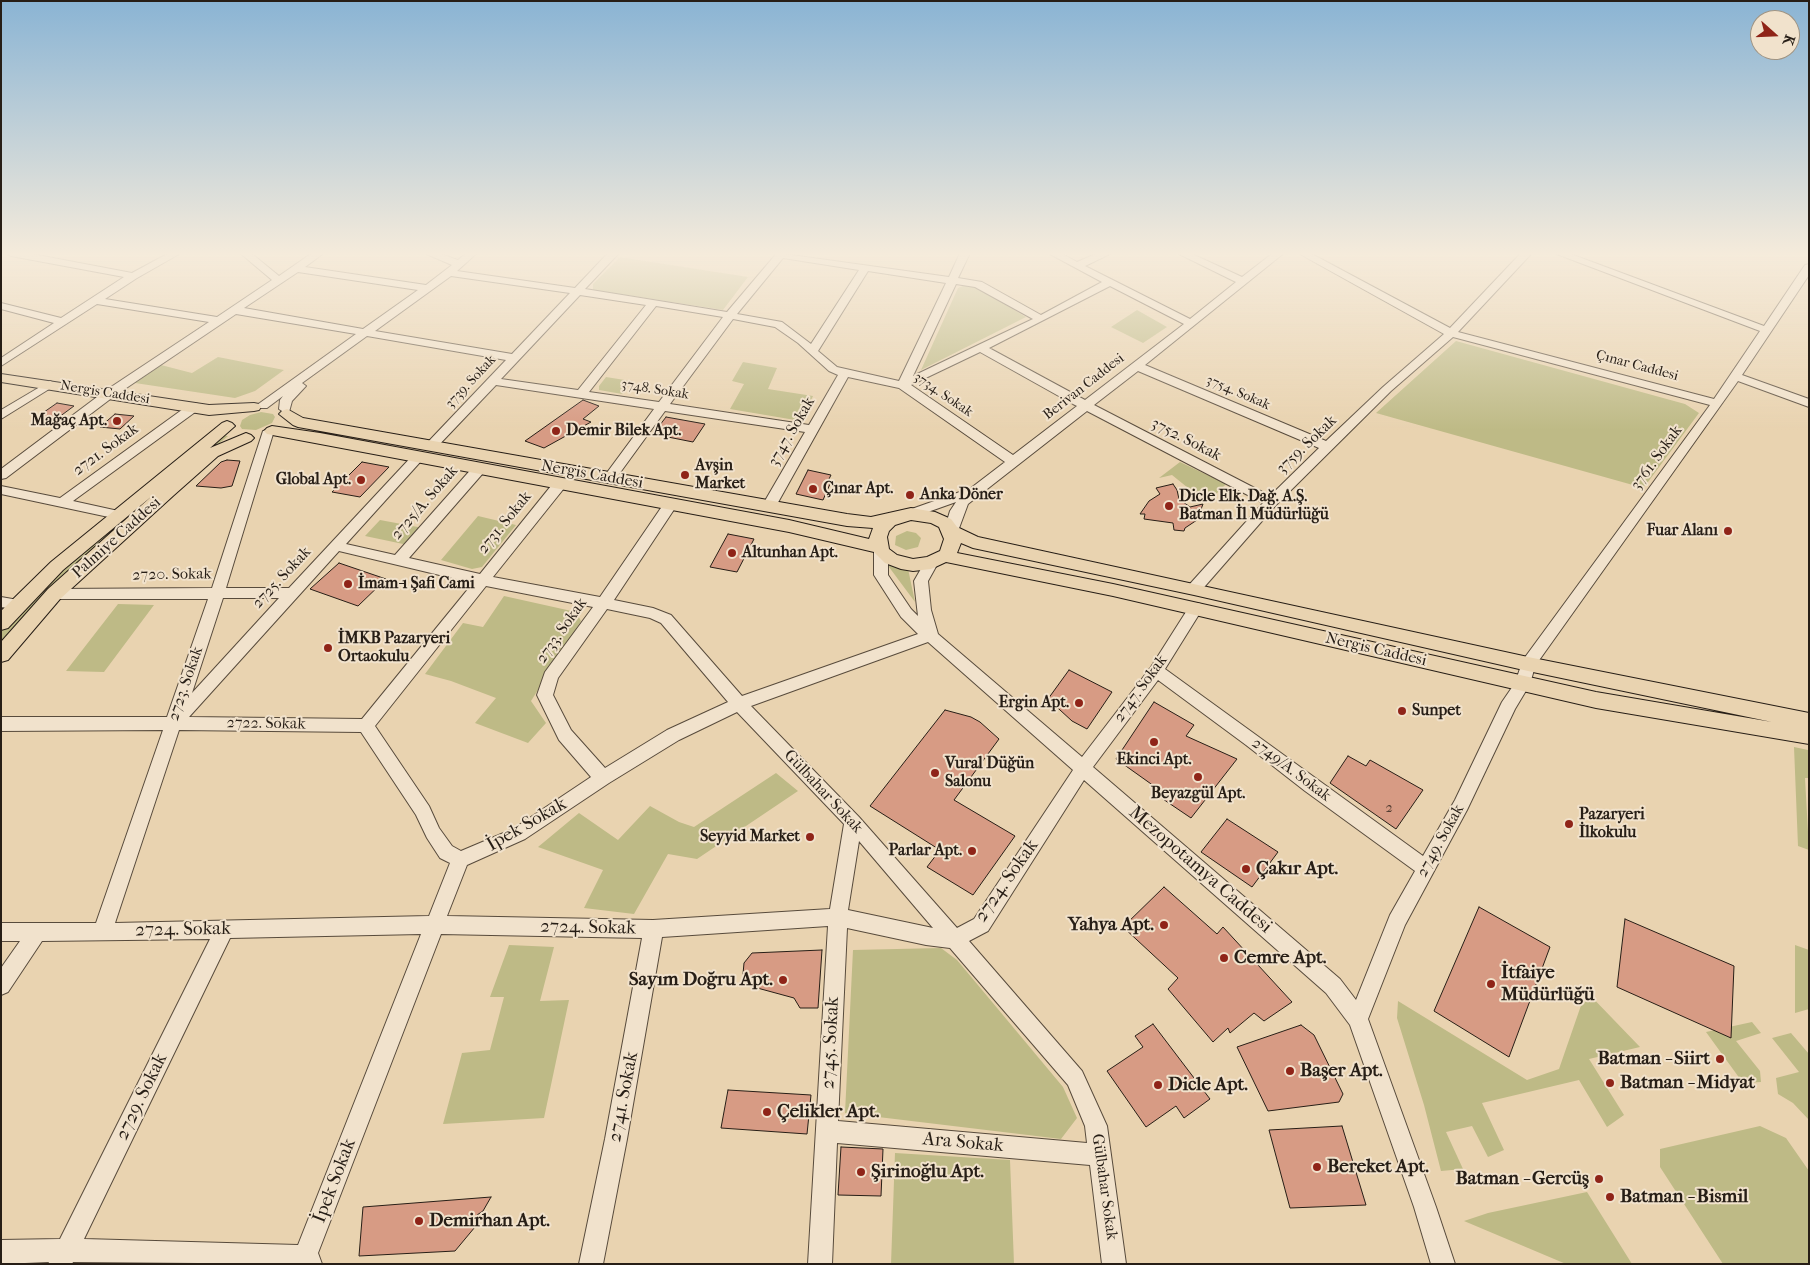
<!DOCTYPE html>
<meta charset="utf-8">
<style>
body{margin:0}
#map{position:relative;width:1810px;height:1265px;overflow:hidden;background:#e9d3b0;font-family:"IM FELL French Canon",serif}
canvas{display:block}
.frame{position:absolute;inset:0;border:2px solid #271e16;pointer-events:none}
.north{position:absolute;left:1750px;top:10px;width:50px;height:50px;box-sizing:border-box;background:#f1e2cc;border:1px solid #a09483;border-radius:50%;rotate:110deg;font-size:14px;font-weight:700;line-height:20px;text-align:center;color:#271e16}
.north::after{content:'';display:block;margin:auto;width:18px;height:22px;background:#8f2418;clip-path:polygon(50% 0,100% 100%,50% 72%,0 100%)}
</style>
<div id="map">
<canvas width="1810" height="1265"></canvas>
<div class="frame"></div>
<div class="north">K</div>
</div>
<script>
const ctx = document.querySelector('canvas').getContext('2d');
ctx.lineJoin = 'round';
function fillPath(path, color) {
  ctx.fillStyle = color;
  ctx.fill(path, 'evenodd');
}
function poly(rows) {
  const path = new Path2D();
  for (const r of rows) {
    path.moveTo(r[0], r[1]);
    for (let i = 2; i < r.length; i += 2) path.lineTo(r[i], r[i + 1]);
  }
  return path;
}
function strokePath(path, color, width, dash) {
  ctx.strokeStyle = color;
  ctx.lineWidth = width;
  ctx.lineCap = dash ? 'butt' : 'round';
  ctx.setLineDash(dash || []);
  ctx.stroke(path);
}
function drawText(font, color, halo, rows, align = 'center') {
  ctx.font = font + ' "IM FELL French Canon",serif';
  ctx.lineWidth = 4;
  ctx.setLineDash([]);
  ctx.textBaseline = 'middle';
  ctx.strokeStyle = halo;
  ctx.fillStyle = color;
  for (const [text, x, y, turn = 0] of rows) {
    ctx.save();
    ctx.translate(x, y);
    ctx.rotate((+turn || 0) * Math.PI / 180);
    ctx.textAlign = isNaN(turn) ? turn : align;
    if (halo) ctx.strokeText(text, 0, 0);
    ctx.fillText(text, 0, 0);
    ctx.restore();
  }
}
fillPath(poly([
 [620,257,748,277,723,310,593,290,593,284],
 [965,285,973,285,1026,317,921,370,958,288],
 [1137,310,1167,327,1143,343,1111,327],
 [1456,341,1685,404,1699,413,1645,486,1640,487,1376,413],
 [218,357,284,370,255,391,235,398,135,383,161,365,192,373],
 [743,362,777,368,768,389,813,396,801,421,730,409,744,384,732,381],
 [606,377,631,381,622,394,599,390,599,386],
 [261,412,273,414,275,417,272,423,256,430,242,429,240,426,242,420,250,415],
 [220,435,228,436,68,571,1,644,1,632,67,563],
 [1180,462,1226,484,1211,499,1204,495,1198,496,1172,475,1159,478],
 [478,516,516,525,482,567,472,569,441,560],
 [380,520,423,528,408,545,365,536],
 [907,531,916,533,921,538,918,547,906,550,895,545,896,536],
 [886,563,907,564,915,602],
 [504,596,576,612,581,621,531,701,546,723,528,743,475,723,496,698,451,681,425,674,463,623,483,627],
 [118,604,154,605,104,672,66,671],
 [1794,747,1808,750,1809,778,1805,778,1809,850,1798,846],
 [776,773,798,791,697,859,668,854,634,914,584,908,603,870,538,847,579,813,618,840,650,806,679,822,694,827],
 [509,945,554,947,540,1001,569,1000,544,1118,443,1124,462,1053,490,1050,504,997,490,997],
 [1795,945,1809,950,1809,1009,1795,1013],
 [941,948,957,960,1063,1087,1077,1118,1061,1139,845,1113,853,950],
 [1586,991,1640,1047,1589,1059,1624,1115,1607,1127,1579,1080,1482,1103,1504,1150,1488,1157,1472,1126,1446,1132,1463,1169,1441,1171,1424,1105,1397,1018,1398,1001,1527,1080,1559,1069],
 [1752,1022,1761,1033,1736,1041,1760,1071,1761,1082,1743,1083,1706,1032],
 [1791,1033,1809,1054,1809,1120,1793,1103,1778,1094,1776,1078,1799,1072,1772,1038],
 [1760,1126,1786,1138,1809,1171,1809,1264,1723,1264,1660,1167,1660,1149],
 [895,1153,1010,1160,1014,1264,891,1264],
 [1587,1192,1632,1264,1566,1264,1464,1221,1488,1213]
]), '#beba86');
const building = poly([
 [583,400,599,406,583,419,591,422,544,448,525,441,583,400],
 [57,403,74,406,55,420,37,417,57,403],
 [115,414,134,416,120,429,100,427,115,414],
 [666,417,705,424,693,442,653,434,666,417],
 [227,460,240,461,232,486,221,488,196,486,221,462,227,460],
 [362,462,389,467,360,497,332,492,362,462],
 [808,470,831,475,828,481,830,484,823,500,796,494,808,470],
 [1173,484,1177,490,1179,499,1190,507,1203,504,1197,520,1185,528,1184,531,1174,530,1173,523,1144,519,1145,514,1140,514,1149,501,1160,494,1156,488,1173,484],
 [728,534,754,539,737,572,710,567,728,534],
 [339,563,386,579,358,606,310,589,339,563],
 [1069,670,1112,692,1087,729,1072,721,1048,699,1069,670],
 [1154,702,1194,725,1186,736,1237,759,1191,818,1157,795,1161,791,1116,759,1154,702],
 [945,710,971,717,980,722,999,739,954,800,1015,836,973,895,927,867,940,850,870,806,945,710],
 [1348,756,1366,766,1370,760,1423,790,1396,829,1330,783,1348,756],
 [1227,819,1278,852,1252,887,1201,852,1227,819],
 [1164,887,1217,934,1223,927,1292,1002,1264,1021,1254,1013,1230,1033,1228,1028,1213,1042,1168,989,1178,978,1123,927,1164,887],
 [1479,907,1550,947,1509,1057,1434,1011,1479,907],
 [1625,919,1734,966,1731,1038,1617,987,1625,919],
 [822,950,818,1008,800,1008,794,998,750,986,743,974,744,963,752,953,822,950],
 [1153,1024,1210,1099,1184,1118,1176,1106,1146,1127,1107,1071,1143,1047,1135,1036,1153,1024],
 [1301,1025,1314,1035,1343,1094,1339,1102,1268,1111,1237,1047,1301,1025],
 [728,1090,811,1095,807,1134,721,1128,728,1090],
 [1342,1126,1366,1205,1290,1208,1269,1130,1342,1126],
 [841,1147,883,1149,881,1196,838,1195,841,1147],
 [491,1197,483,1211,477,1215,475,1227,455,1251,359,1256,363,1207,491,1197]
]);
fillPath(building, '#d79b84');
strokePath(building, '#271e16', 1);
const minor = poly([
 [6,253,27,253,132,273,169,253,181,253,137,278,105,299,217,317,272,280,240,253,251,253,279,276,312,253,324,253,305,267,426,285,452,265,424,253,438,253,458,260,466,253,477,253,457,271,575,288,608,253,619,253,585,289,727,312,777,253,949,277,960,253,970,253,958,278,982,282,1041,315,1102,282,1048,253,1061,253,1077,262,1098,253,1112,253,1085,266,1190,319,1236,282,1177,253,1190,253,1242,277,1273,253,1284,253,1145,365,1326,441,1383,387,1444,334,1298,253,1310,253,1450,328,1521,253,1532,253,1458,332,1714,399,1760,331,1554,253,1568,253,1764,326,1805,265,1809,264,1809,275,1742,375,1809,399,1809,407,1738,381,1535,666,1530,684,1515,709,1467,810,1405,925,1368,1019,1436,1207,1455,1264,1431,1264,1414,1207,1350,1025,1326,993,1084,780,988,931,969,941,1082,1071,1107,1126,1126,1264,1102,1264,1090,1165,837,1143,832,1264,808,1264,828,926,662,937,627,1139,603,1264,579,1264,605,1139,642,938,441,934,318,1253,322,1264,73,1262,72,1264,48,1264,49,1262,1,1264,1,1240,60,1239,210,939,42,941,8,992,1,995,1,968,20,941,1,941,1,923,96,923,163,730,1,731,1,717,167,717,208,599,54,599,49,598,47,594,49,590,54,589,212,588,263,431,267,430,273,434,226,588,289,588,414,454,418,453,424,457,422,460,346,544,395,555,474,466,479,465,484,466,485,469,484,472,409,558,480,574,555,481,560,480,567,484,565,487,493,577,600,597,665,502,670,501,675,502,677,505,614,600,653,608,671,615,742,696,918,634,901,617,874,575,874,548,876,545,881,543,886,545,888,548,888,575,911,609,918,616,914,581,926,560,936,560,938,563,928,581,931,610,938,634,1082,757,1151,667,1191,604,1196,603,1201,604,1203,608,1165,669,1423,856,1455,800,1502,702,1515,683,1523,660,1710,405,1453,337,1391,391,1276,505,1199,593,1194,594,1189,593,1187,589,1189,585,1263,503,1087,411,968,504,958,531,956,534,951,536,946,534,944,531,950,511,956,502,911,518,906,517,904,514,906,511,971,488,1005,462,899,388,848,377,776,506,774,509,769,510,764,509,762,506,805,432,665,411,614,481,609,482,603,478,654,409,496,385,436,448,432,449,426,445,428,442,506,360,367,336,302,383,306,386,292,401,289,412,285,413,279,409,280,400,283,396,267,408,259,408,257,405,356,334,236,314,113,397,6,478,1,479,1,469,105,391,209,322,97,304,1,366,1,358,54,323,1,309,1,303,61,318,124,277,11,256,6,253],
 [783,258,859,270,811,344,782,322,737,314,783,258],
 [868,271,946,283,899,381,837,367,818,351,868,271],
 [298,272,418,290,363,329,244,308,298,272],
 [451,276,570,293,512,354,375,331,451,276],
 [956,284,975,287,1033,319,913,376,956,284],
 [1110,286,1184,324,1085,400,989,348,1110,286],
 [580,295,646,305,578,390,501,379,580,295],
 [656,306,723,317,659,402,589,392,656,306],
 [733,319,775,327,798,343,829,371,838,375,809,425,670,404,733,319],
 [980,352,1073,404,1077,406,1013,455,911,385,980,352],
 [1138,371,1319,448,1270,496,1094,405,1138,371],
 [339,551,473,583,362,719,189,717,339,551],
 [486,586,593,607,545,672,537,695,559,740,591,777,513,829,461,851,452,846,439,828,429,806,375,726,486,586],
 [223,598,279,598,192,693,223,598],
 [607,609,650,618,661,623,728,702,667,730,605,768,571,730,553,695,558,678,607,609],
 [928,642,1073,770,974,919,957,928,859,817,751,706,928,642],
 [1158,680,1246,745,1305,791,1415,871,1390,915,1356,1000,1340,979,1093,767,1158,680],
 [737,712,844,824,830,909,653,920,447,916,467,865,525,839,609,783,679,740,737,712],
 [179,730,361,732,416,815,427,838,440,858,450,863,429,916,115,923,179,730],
 [859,841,933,928,848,910,859,841],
 [847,928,926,945,950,948,1068,1085,1085,1126,1087,1143,838,1121,847,928],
 [421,934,298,1245,84,1239,230,938,421,934],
 [50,381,56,384,54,386,1,419,1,410,50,381],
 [194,403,198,404,200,407,198,410,73,501,123,512,125,515,123,518,118,519,1,494,1,486,60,498,190,404,194,403],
 [1,597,24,601,26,605,24,609,19,610,1,607,1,597]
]);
const major = poly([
 [1,374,209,405,254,403,259,404,261,407,259,410,254,411,209,415,1,382,1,374],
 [287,409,303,418,847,514,871,517,911,508,935,512,951,519,957,527,978,537,1528,657,1809,713,1809,744,1596,708,1113,596,946,562,931,569,913,571,901,569,885,563,874,552,789,532,267,434,264,431,267,428,272,426,320,433,789,520,869,539,873,528,847,526,298,427,293,425,279,414,282,411,287,409],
 [911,520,931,523,939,527,944,539,940,551,927,557,913,559,897,555,889,549,887,537,889,531,895,525,911,520],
 [961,543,973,548,1194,595,1528,671,1772,722,1596,692,1113,584,957,553,961,543],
 [227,421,232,423,235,426,210,448,246,433,251,435,254,438,251,441,218,456,174,495,60,599,8,660,1,662,1,642,48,589,152,496,63,570,8,628,1,630,1,611,51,562,222,423,227,421]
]);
strokePath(minor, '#584b3c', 2);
strokePath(major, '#271e16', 2);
fillPath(minor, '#f1e2cc');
fillPath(major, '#e9d3b0');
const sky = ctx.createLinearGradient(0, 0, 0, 430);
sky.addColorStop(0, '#8ab4d4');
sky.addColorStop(0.59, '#f5ebdb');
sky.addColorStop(1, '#f5ebdb00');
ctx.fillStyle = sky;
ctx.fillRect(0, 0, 1810, 430);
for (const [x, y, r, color] of [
 [117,421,5,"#8f2418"],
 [556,431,5,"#8f2418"],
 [685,475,5,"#8f2418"],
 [361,480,5,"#8f2418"],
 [813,489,5,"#8f2418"],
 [910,495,5,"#8f2418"],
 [1169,506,5,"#8f2418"],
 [1728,531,5,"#8f2418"],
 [732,553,5,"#8f2418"],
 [348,584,5,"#8f2418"],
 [328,648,5,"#8f2418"],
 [1079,703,5,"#8f2418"],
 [1402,711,5,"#8f2418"],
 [1154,742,5,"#8f2418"],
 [935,773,5,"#8f2418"],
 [1198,777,5,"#8f2418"],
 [1569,824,5,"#8f2418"],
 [810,837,5,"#8f2418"],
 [972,851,5,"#8f2418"],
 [1246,869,5,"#8f2418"],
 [1164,925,5,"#8f2418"],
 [1224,958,5,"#8f2418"],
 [783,980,5,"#8f2418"],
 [1491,984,5,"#8f2418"],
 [1720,1059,5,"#8f2418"],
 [1290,1071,5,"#8f2418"],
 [1610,1083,5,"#8f2418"],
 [1158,1085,5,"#8f2418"],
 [767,1112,5,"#8f2418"],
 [1317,1167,5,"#8f2418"],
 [861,1172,5,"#8f2418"],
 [1599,1179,5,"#8f2418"],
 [1610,1197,5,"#8f2418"],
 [419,1221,5,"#8f2418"]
]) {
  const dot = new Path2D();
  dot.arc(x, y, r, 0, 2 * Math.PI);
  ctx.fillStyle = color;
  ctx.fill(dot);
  strokePath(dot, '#f1e2cc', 2);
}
drawText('14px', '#271e16', '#f1e2cc', [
 ["Çınar Caddesi",1637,366,15],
 ["3739. Sokak",471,382,-47],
 ["Berivan Caddesi",1084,387,-38],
 ["3748. Sokak",655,390,9],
 ["Nergis Caddesi",105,393,9],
 ["3754. Sokak",1238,393,23],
 ["3734. Sokak",943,395,34]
]);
drawText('14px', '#533d32', null, [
 ["2",1389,809]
]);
drawText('bold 16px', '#271e16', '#f1e2cc', [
 ["Mağaç Apt.",107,421,"right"],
 ["Demir Bilek Apt.",566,431],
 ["Avşin",695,466],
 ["Market",695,484],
 ["Global Apt.",351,480,"right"],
 ["Çınar Apt.",823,489],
 ["Anka Döner",920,495],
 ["Dicle Elk. Dağ. A.Ş.",1179,497],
 ["Batman İl Müdürlüğü",1179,515],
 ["Fuar Alanı",1718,531,"right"],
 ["Altunhan Apt.",742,553],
 ["İmam-ı Şafi Cami",358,584],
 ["İMKB Pazaryeri",338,639],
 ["Ortaokulu",338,657],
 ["Ergin Apt.",1069,703,"right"],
 ["Sunpet",1412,711],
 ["Ekinci Apt.",1154,760,"center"],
 ["Vural Düğün",945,764],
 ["Salonu",945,782],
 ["Beyazgül Apt.",1198,794,"center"],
 ["Pazaryeri",1579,815],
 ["İlkokulu",1579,833],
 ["Seyyid Market",800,837,"right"],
 ["Parlar Apt.",962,851,"right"]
], 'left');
drawText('16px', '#271e16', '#f1e2cc', [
 ["3747. Sokak",792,432,-60],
 ["3752. Sokak",1186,440,27],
 ["3759. Sokak",1307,445,-44],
 ["2721. Sokak",106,450,-36],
 ["3761. Sokak",1657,458,-54],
 ["Nergis Caddesi",592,475,10],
 ["2725/A. Sokak",425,503,-49],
 ["2731. Sokak",505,523,-51],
 ["Palmiye Caddesi",117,538,-42],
 ["2720. Sokak",172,575,-1],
 ["2725. Sokak",282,578,-47],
 ["2733. Sokak",562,631,-55],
 ["Nergis Caddesi",1376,650,13],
 ["2723. Sokak",186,684,-71],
 ["2747. Sokak",1141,689,-54],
 ["2722. Sokak",266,724,1],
 ["2749/A. Sokak",1291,770,37],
 ["Gülbahar Sokak",823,792,47],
 ["2749. Sokak",1441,841,-61],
 ["Gülbahar Sokak",1104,1187,82]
]);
drawText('19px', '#271e16', '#f1e2cc', [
 ["İpek Sokak",527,825,-30],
 ["Mezopotamya Caddesi",1200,870,41],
 ["2724. Sokak",1007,881,-55],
 ["2724. Sokak",588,928,1],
 ["2724. Sokak",183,930,-1],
 ["2745. Sokak",831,1043,-87],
 ["2729. Sokak",142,1097,-64],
 ["2741. Sokak",624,1097,-79],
 ["Ara Sokak",963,1143,5],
 ["İpek Sokak",335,1181,-69]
]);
drawText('bold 19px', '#271e16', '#f1e2cc', [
 ["Çakır Apt.",1256,869],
 ["Yahya Apt.",1154,925,"right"],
 ["Cemre Apt.",1234,958],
 ["İtfaiye",1501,973],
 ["Müdürlüğü",1501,995],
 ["Sayım Doğru Apt.",773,980,"right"],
 ["Batman - Siirt",1710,1059,"right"],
 ["Başer Apt.",1300,1071],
 ["Batman - Midyat",1620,1083],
 ["Dicle Apt.",1168,1085],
 ["Çelikler Apt.",777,1112],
 ["Bereket Apt.",1327,1167],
 ["Şirinoğlu Apt.",871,1172],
 ["Batman - Gercüş",1589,1179,"right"],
 ["Batman - Bismil",1620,1197],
 ["Demirhan Apt.",429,1221]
], 'left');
</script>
